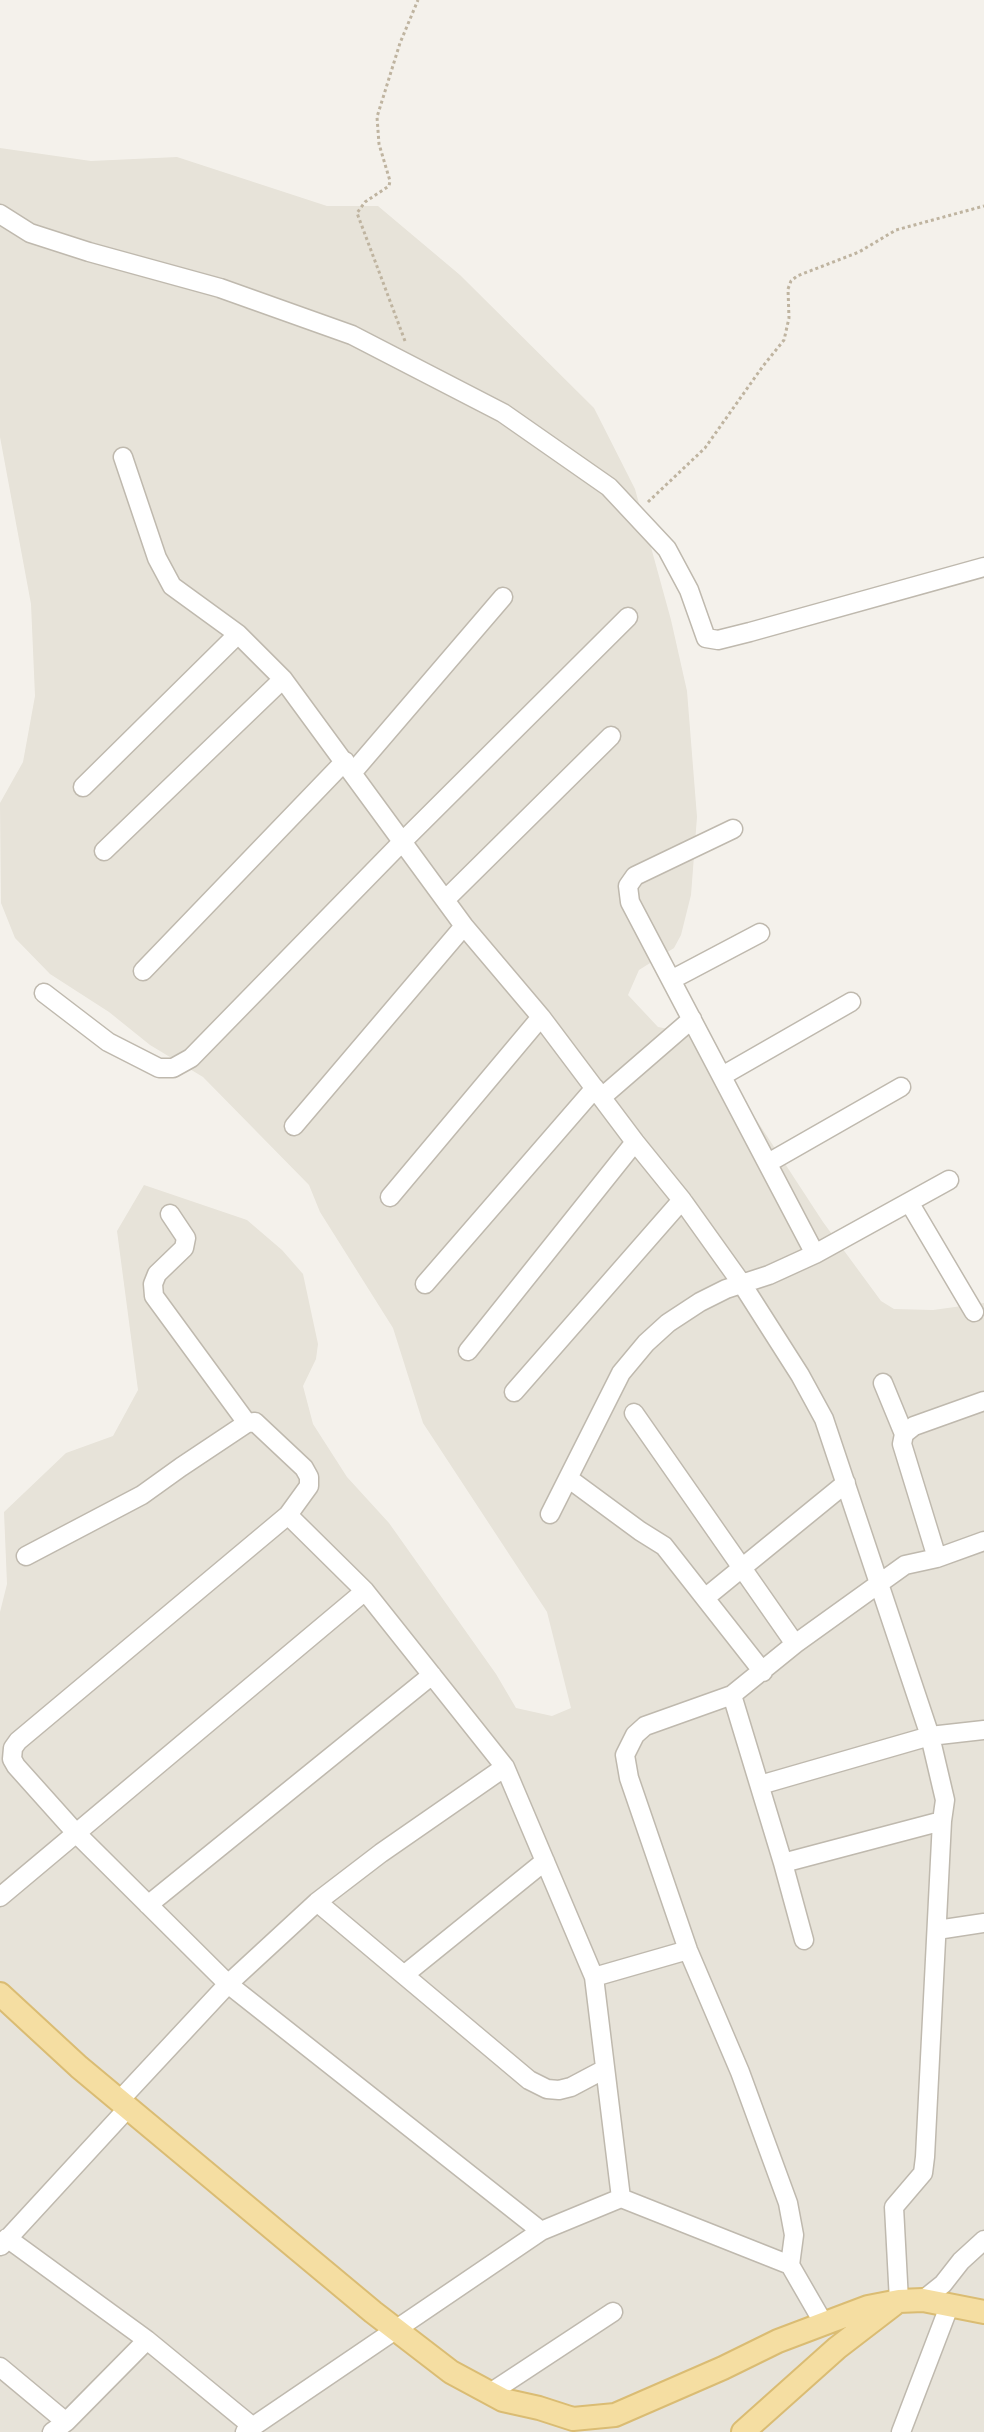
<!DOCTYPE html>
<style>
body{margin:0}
canvas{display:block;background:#f4f1eb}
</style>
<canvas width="984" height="2432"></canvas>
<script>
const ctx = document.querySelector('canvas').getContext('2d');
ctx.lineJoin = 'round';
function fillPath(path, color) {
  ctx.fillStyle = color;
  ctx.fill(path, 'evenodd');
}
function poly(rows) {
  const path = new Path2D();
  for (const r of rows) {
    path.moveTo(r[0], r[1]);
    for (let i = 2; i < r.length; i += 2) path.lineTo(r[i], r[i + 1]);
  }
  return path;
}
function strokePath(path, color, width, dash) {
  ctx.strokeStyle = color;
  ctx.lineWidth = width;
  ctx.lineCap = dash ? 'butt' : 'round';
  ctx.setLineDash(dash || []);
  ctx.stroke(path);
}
fillPath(poly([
 [0,148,91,161,177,157,327,206,378,206,460,275,594,408,635,489,671,620,687,691,697,817,691,895,681,935,674,948,639,970,628,995,658,1027,686,1032,718,1061,823,1222,881,1301,894,1309,933,1310,984,1303,984,2432,0,2432,0,1612,7,1584,4,1512,66,1453,113,1436,138,1390,117,1231,144,1185,247,1220,282,1250,303,1274,318,1344,316,1359,303,1386,313,1424,347,1477,389,1523,496,1674,516,1708,552,1716,571,1708,547,1612,423,1423,393,1328,320,1212,309,1185,203,1077,150,1045,109,1012,50,974,15,938,1,903,0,803,23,762,35,696,31,604,0,437]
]), '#e7e3d9');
const minor = poly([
 [0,214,30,233,89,252,220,288,352,335,503,413,609,487,667,549,689,590,706,638,718,640,750,632,984,567],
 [123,457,157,558,172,586,238,634,283,679,464,926,541,1017,635,1142,682,1200,742,1284,800,1375,824,1419,930,1736,945,1800,942,1821,925,2157,923,2173,894,2207,899,2301],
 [353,772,503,597],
 [83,787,238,634],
 [733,829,635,876,628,886,630,902,815,1254],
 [104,851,283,679],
 [445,900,611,736],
 [143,971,345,761],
 [671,980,760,933],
 [44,993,108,1042,159,1068,173,1068,191,1058,402,842,628,617],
 [722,1076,851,1002],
 [602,1097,692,1019],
 [294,1126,464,926],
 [768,1163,901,1087],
 [390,1197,541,1017],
 [909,1202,974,1312],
 [170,1214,186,1238,184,1248,157,1274,153,1284,154,1296,247,1423],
 [425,1284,595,1088],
 [468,1351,635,1142],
 [883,1383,904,1434,902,1444,937,1558],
 [514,1392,682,1200],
 [634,1413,795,1644],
 [904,1434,914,1426,984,1401],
 [568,1478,640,1531,664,1546,763,1672],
 [550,1514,621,1373,646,1343,668,1323,700,1302,726,1289,769,1275,815,1254,949,1180],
 [288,1515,365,1591,505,1767,594,1977,621,2198],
 [26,1556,142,1495,181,1467,247,1423,255,1422,304,1468,309,1477,309,1486,288,1515,18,1741,13,1748,12,1759,16,1766,76,1833,228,1984,541,2231],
 [705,1598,846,1483],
 [732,1695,783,1863,804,1940],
 [760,1785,930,1736,984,1730],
 [783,1863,942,1821],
 [0,1897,365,1591],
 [317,1902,529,2080,547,2089,559,2090,571,2087,605,2069],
 [148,1905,432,1675],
 [937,1930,984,1923],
 [404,1975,545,1861],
 [594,1977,688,1950],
 [119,2101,228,1984,317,1902,381,1853,505,1767],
 [7,2238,147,2340,253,2427],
 [1,2246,128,2108],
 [790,2265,794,2235,788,2203,740,2072,688,1950,629,1778,625,1755,635,1735,645,1726,732,1695,795,1644,905,1565,937,1558,984,1541],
 [923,2300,943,2284,961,2261,984,2240],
 [0,2367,66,2422],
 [490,2393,613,2312],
 [52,2432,66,2422,147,2340],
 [245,2432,541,2231,621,2198,790,2265,824,2324],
 [901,2432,950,2304]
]);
const major = poly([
 [0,1994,79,2067,373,2312,451,2372,503,2400,539,2408,573,2419,615,2415,723,2368,778,2341,868,2307,899,2301,923,2300,984,2312],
 [743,2432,837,2348,893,2305]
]);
strokePath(minor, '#bfb9ae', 21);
strokePath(major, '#dabc73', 26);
strokePath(poly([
 [405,341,357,213,365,202,389,186,390,181,379,144,377,117,400,43,418,0],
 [648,502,705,448,763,366,784,340,789,318,788,289,791,281,797,276,859,252,896,230,984,206]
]), '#bfb4a0', 3, [3, 3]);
strokePath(minor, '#fff', 18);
strokePath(major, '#f5dea2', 22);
</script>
